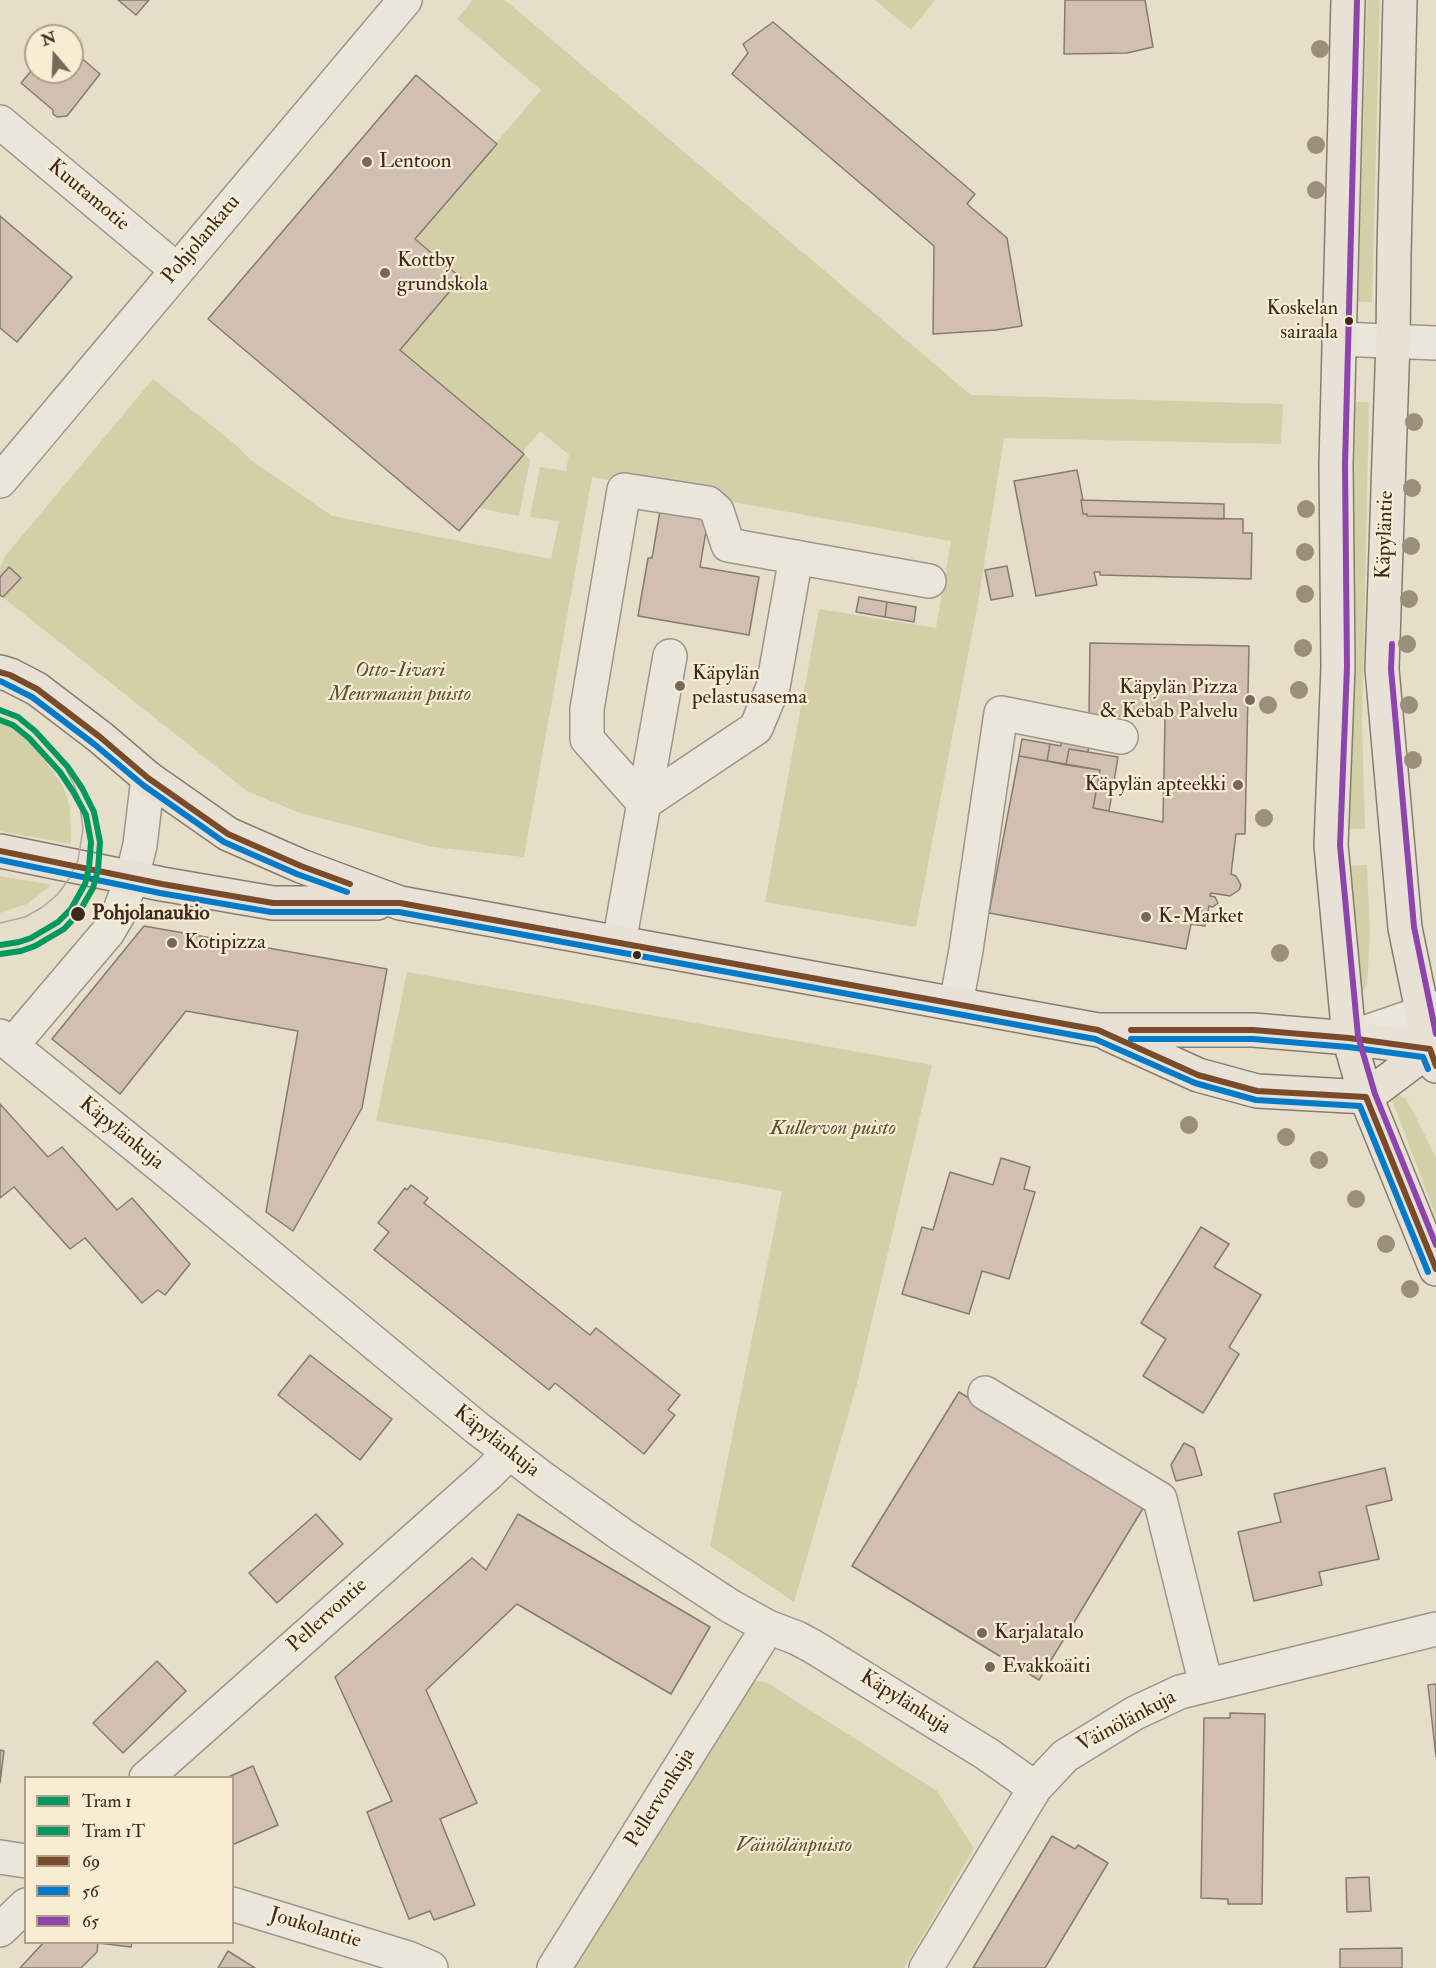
<!DOCTYPE html>
<meta charset="utf-8">
<style>
body{margin:0}
#map{position:relative;width:1436px;height:1968px;overflow:hidden;background:#e7dec9;font-family:"IM FELL Double Pica",serif}
canvas{display:block}
.legend{position:absolute;left:24px;top:1776px;width:210px;height:168px;box-sizing:border-box;background:#f8edd3;border:2px solid #ae9f8b;margin:0;padding:8px 10px;list-style:none;font-size:18px;color:#3e291e}
.legend li{display:flex;align-items:center;gap:12px;height:30px}
.legend b{width:30px;border:2px solid #ae9f8b}
.north{position:absolute;left:24px;top:24px;width:60px;height:60px;box-sizing:border-box;background:#f8edd3;border:2px solid #ae9f8b;border-radius:50%;rotate:341deg;font-size:16px;font-weight:700;line-height:24px;text-align:center;color:#3e291e}
.north::after{content:'';display:block;margin:auto;width:21px;height:27px;background:#79685a;clip-path:polygon(50% 0,100% 100%,50% 72%,0 100%)}
</style>
<div id="map">
<canvas width="1436" height="1968"></canvas>
<ul class="legend">
<li><b style="height:8px;background:#00985f"></b>Tram 1</li>
<li><b style="height:8px;background:#00985f"></b>Tram 1T</li>
<li><b style="height:8px;background:#7a4b2a"></b>69</li>
<li><b style="height:8px;background:#007ac9"></b>56</li>
<li><b style="height:8px;background:#8e44ad"></b>65</li>
</ul>
<div class="north">N</div>
</div>
<script>
const ctx = document.querySelector('canvas').getContext('2d');
ctx.lineJoin = 'round';
function fillPath(path, color) {
  ctx.fillStyle = color;
  ctx.fill(path, 'evenodd');
}
function poly(rows) {
  const path = new Path2D();
  for (const r of rows) {
    path.moveTo(r[0], r[1]);
    for (let i = 2; i < r.length; i += 2) path.lineTo(r[i], r[i + 1]);
  }
  return path;
}
function strokePath(path, color, width, dash) {
  ctx.strokeStyle = color;
  ctx.lineWidth = width;
  ctx.lineCap = dash ? 'butt' : 'round';
  ctx.setLineDash(dash || []);
  ctx.stroke(path);
}
function drawText(font, color, halo, rows, align = 'center') {
  ctx.font = font + ' "IM FELL Double Pica",serif';
  ctx.lineWidth = 4.5;
  ctx.setLineDash([]);
  ctx.textBaseline = 'middle';
  ctx.strokeStyle = halo;
  ctx.fillStyle = color;
  for (const [text, x, y, turn = 0] of rows) {
    ctx.save();
    ctx.translate(x, y);
    ctx.rotate((+turn || 0) * Math.PI / 180);
    ctx.textAlign = isNaN(turn) ? turn : align;
    if (halo) ctx.strokeText(text, 0, 0);
    ctx.fillText(text, 0, 0);
    ctx.restore();
  }
}
fillPath(poly([
 [473,0,505,0,971,395,1283,404,1281,444,1004,438,978,602,916,927,765,902,819,609,936,628,951,541,592,477,524,857,433,847,300,813,247,791,0,595,0,567,6,555,153,379,236,445,251,460,332,516,551,559,559,521,530,517,540,467,566,471,569,455,540,431,522,453,400,350,461,278,415,239,541,90,457,19],
 [875,0,935,0,911,30],
 [1367,0,1380,0,1372,302,1358,302],
 [1356,402,1369,402,1362,725,1365,829,1345,829],
 [524,454,530,460,519,516,479,508],
 [0,721,16,729,35,747,63,786,70,808,71,844,0,831],
 [1367,865,1370,935,1367,984,1362,994,1358,984,1345,866],
 [0,876,52,885,27,904,0,913],
 [407,972,932,1065,857,1384,794,1602,710,1546,782,1191,376,1121],
 [1397,1094,1406,1099,1413,1111,1436,1158,1436,1217,1392,1100,1392,1096],
 [752,1681,766,1682,937,1791,974,1848,904,1968,571,1968]
]), '#d3cfa7');
const building = poly([
 [118,0,149,0,136,15,118,0],
 [1065,0,1145,0,1153,47,1127,53,1064,54,1065,0],
 [773,22,975,194,967,204,1007,238,1022,326,996,330,933,334,934,246,732,74,748,53,743,44,773,22],
 [46,29,55,36,40,36,46,29],
 [36,41,36,62,26,54,36,41],
 [72,50,100,74,67,116,57,117,53,114,53,110,21,83,36,65,36,72,72,72,72,50],
 [416,75,497,144,415,239,461,278,400,350,524,454,459,531,208,319,416,75],
 [0,216,72,277,17,342,0,328,0,216],
 [1077,470,1083,500,1081,500,1083,514,1087,514,1087,516,1243,519,1243,533,1252,533,1251,579,1100,575,1100,572,1094,572,1097,585,1036,596,1014,481,1077,470],
 [1081,500,1224,504,1224,519,1087,516,1087,514,1083,514,1081,500],
 [661,505,709,513,700,567,759,577,749,635,638,616,648,558,652,558,661,505],
 [1007,566,1013,596,991,600,985,570,1007,566],
 [9,567,21,578,3,597,0,595,0,577,9,567],
 [859,597,887,602,885,617,856,612,859,597],
 [887,602,916,607,914,622,885,617,887,602],
 [1090,643,1249,646,1245,834,1236,834,1231,874,1236,876,1241,885,1239,890,1230,896,1211,893,1210,896,1215,897,1218,903,1213,907,1209,906,1205,926,1191,924,1186,949,989,913,1019,756,1100,770,1093,808,1163,822,1165,718,1089,715,1090,643],
 [1063,734,1090,739,1088,752,1069,749,1066,765,1047,761,1050,744,1061,746,1063,734],
 [1022,739,1050,744,1047,761,1019,756,1022,739],
 [1069,749,1118,757,1109,811,1093,808,1100,770,1066,765,1069,749],
 [144,926,387,969,362,1108,293,1231,266,1212,298,1031,186,1011,120,1094,52,1039,144,926],
 [0,1104,48,1157,62,1147,117,1210,132,1198,190,1264,165,1295,158,1290,142,1303,85,1238,70,1249,14,1187,0,1198,0,1104],
 [1001,1158,1030,1167,1024,1189,1035,1192,1009,1279,982,1271,969,1314,902,1294,922,1227,933,1230,950,1172,993,1185,1001,1158],
 [411,1185,428,1198,424,1203,590,1335,596,1328,680,1395,668,1410,675,1415,644,1454,555,1383,549,1390,374,1250,389,1232,378,1223,405,1188,407,1190,411,1185],
 [1201,1227,1229,1244,1214,1267,1261,1295,1229,1347,1239,1354,1203,1413,1143,1376,1166,1339,1141,1323,1201,1227],
 [310,1355,392,1419,360,1460,278,1395,310,1355],
 [959,1392,1145,1505,1039,1680,852,1566,959,1392],
 [1184,1443,1194,1448,1202,1475,1176,1481,1171,1465,1184,1443],
 [1385,1468,1392,1500,1366,1506,1379,1559,1319,1572,1322,1585,1254,1601,1238,1532,1281,1522,1274,1494,1385,1468],
 [316,1514,343,1544,277,1603,249,1573,316,1514],
 [518,1514,710,1627,671,1694,517,1604,426,1690,477,1803,440,1819,475,1905,434,1920,430,1911,409,1919,367,1812,392,1801,335,1677,472,1558,486,1570,518,1514],
 [157,1661,186,1691,123,1753,93,1723,157,1661],
 [1436,1684,1436,1757,1428,1685,1436,1684],
 [1230,1713,1265,1714,1262,1904,1228,1904,1228,1899,1201,1898,1204,1718,1230,1718,1230,1713],
 [0,1750,4,1751,0,1783,0,1750],
 [253,1766,278,1825,232,1845,232,1778,226,1778,253,1766],
 [1052,1836,1075,1849,1078,1845,1108,1863,1045,1968,973,1968,1052,1836],
 [1369,1877,1371,1911,1347,1912,1346,1878,1369,1877],
 [44,1942,132,1942,131,1947,98,1943,97,1952,81,1968,20,1968,44,1942],
 [1402,1948,1402,1968,1340,1968,1340,1949,1402,1948],
 [228,1951,255,1968,218,1968,228,1951]
]);
fillPath(building, '#d1bfb2');
strokePath(building, '#857c70', 1.5);
const minor = poly([
 [0,122,177,270],
 [1339,339,1436,343],
 [0,481,405,0],
 [796,557,773,687,756,728,644,803,587,739,587,709,624,490,708,503,717,511,728,545,929,581],
 [619,943,670,656],
 [956,1004,966,950,1001,713,1121,737],
 [0,1036,162,1167,477,1428,545,1480,622,1535,730,1606,768,1627,797,1638,812,1646,987,1754,1035,1788],
 [1349,1038,1436,1008],
 [12,1045,108,932,118,915,132,878,140,845,148,778],
 [985,1393,1160,1499,1206,1685],
 [146,1778,487,1475,509,1453],
 [0,1857,26,1861],
 [232,1904,408,1958,431,1968],
 [0,1930,26,1905],
 [554,1968,768,1627],
 [926,1968,1035,1788,1065,1756,1135,1713,1180,1692,1436,1629]
]);
const major = poly([
 [1348,0,1336,465,1338,667,1331,845,1349,1038,1366,1097,1436,1269],
 [1400,0,1394,254,1393,340,1382,669,1405,928,1430,1049,1436,1066],
 [0,672,10,675,37,689,100,737,148,778,228,834,301,866,400,903,1098,1030,1253,1030,1349,1038,1430,1049],
 [0,851,162,884,273,903,377,903],
 [1108,1034,1198,1075,1257,1091,1366,1097,1430,1049]
]);
strokePath(minor, '#9d9588', 36);
strokePath(major, '#857c70', 36);
strokePath(minor, '#ebe6dc', 33);
strokePath(major, '#e8e2d6', 33);
strokePath(poly([
 [0,923,25,917,41,908,57,895,69,879,78,860,83,829,79,798,73,783,65,767,49,746]
]), '#ada79e', 1.5);
strokePath(poly([
 [0,672,10,675,37,689,100,737,148,778,228,834,301,866,350,884],
 [0,851,162,884,273,903,400,903,1098,1030,1198,1075,1257,1091,1366,1097,1436,1269],
 [1131,1030,1253,1030,1349,1038,1430,1049,1436,1066]
]), '#7a4b2a', 6);
strokePath(poly([
 [0,681,32,697,94,744,143,785,224,842,297,874,347,892],
 [0,860,160,893,271,912,399,912,1095,1039,1195,1083,1256,1100,1360,1106,1428,1272],
 [1131,1039,1253,1039,1348,1047,1423,1057,1428,1069]
]), '#007ac9', 6);
strokePath(poly([
 [1357,0,1345,465,1347,667,1340,845,1358,1036,1375,1094,1436,1245],
 [1392,644,1391,669,1414,927,1436,1034]
]), '#8e44ad', 6);
strokePath(poly([
 [0,710,18,717,35,731,67,766,82,788,94,812,100,842,98,870,93,888,78,914,64,929,35,946,21,951,0,954]
]), '#00985f', 6);
strokePath(poly([
 [0,720,13,725,29,738,60,772,74,793,86,815,91,842,89,868,85,884,71,909,58,922,31,938,19,942,0,945]
]), '#00985f', 6);
ctx.fillStyle = '#9c8f7a';
for (const [x, y] of [
 [1320,49],
 [1316,145],
 [1316,190],
 [1414,422],
 [1412,488],
 [1306,509],
 [1411,546],
 [1305,552],
 [1305,594],
 [1409,599],
 [1407,644],
 [1303,648],
 [1299,690],
 [1268,705],
 [1409,705],
 [1413,760],
 [1264,818],
 [1280,953],
 [1189,1125],
 [1286,1137],
 [1319,1160],
 [1356,1199],
 [1386,1244],
 [1410,1289]
]) {
  ctx.beginPath();
  ctx.arc(x, y, 9, 0, 2 * Math.PI);
  ctx.fill();
}
for (const [x, y, r, color] of [
 [367,162,6,"#79685a"],
 [385,273,6,"#79685a"],
 [1349,321,5,"#3e291e"],
 [680,686,6,"#79685a"],
 [1250,700,6,"#79685a"],
 [1238,785,6,"#79685a"],
 [78,914,8,"#3e291e"],
 [1146,917,6,"#79685a"],
 [172,943,6,"#79685a"],
 [637,955,5,"#3e291e"],
 [982,1633,6,"#79685a"],
 [990,1667,6,"#79685a"]
]) {
  const dot = new Path2D();
  dot.arc(x, y, r, 0, 2 * Math.PI);
  ctx.fillStyle = color;
  ctx.fill(dot);
  strokePath(dot, '#f8edd3', 2);
}
drawText('20px', '#3e291e', '#f8edd3', [
 ["Koskelan",1338,310],
 ["sairaala",1338,334]
], 'right');
drawText('21px', '#3e291e', '#f8edd3', [
 ["Lentoon",379,162],
 ["Kottby",397,261],
 ["grundskola",397,285],
 ["Käpylän",692,674],
 ["pelastusasema",692,698],
 ["Käpylän Pizza",1238,688,"right"],
 ["& Kebab Palvelu",1238,712,"right"],
 ["Käpylän apteekki",1226,785,"right"],
 ["K-Market",1158,917],
 ["Kotipizza",184,943],
 ["Karjalatalo",994,1633],
 ["Evakkoäiti",1002,1667]
], 'left');
drawText('21px', '#3e291e', '#f8edd3', [
 ["Kuutamotie",88,196,40],
 ["Pohjolankatu",202,240,-50],
 ["Käpyläntie",1386,535,-88],
 ["Käpylänkuja",121,1134,39],
 ["Käpylänkuja",496,1442,38],
 ["Pellervontie",328,1616,-42],
 ["Käpylänkuja",905,1703,32],
 ["Väinölänkuja",1127,1722,-28],
 ["Pellervonkuja",661,1798,-58],
 ["Joukolantie",315,1929,17]
]);
drawText('italic 21px', '#5f4f3a', '#f8edd3', [
 ["Otto-Iivari",400,671],
 ["Meurmanin puisto",400,695],
 ["Kullervon puisto",833,1129],
 ["Väinölänpuisto",794,1846]
]);
drawText('bold 21px', '#3e291e', '#f8edd3', [
 ["Pohjolanaukio",92,914]
], 'left');
</script>
